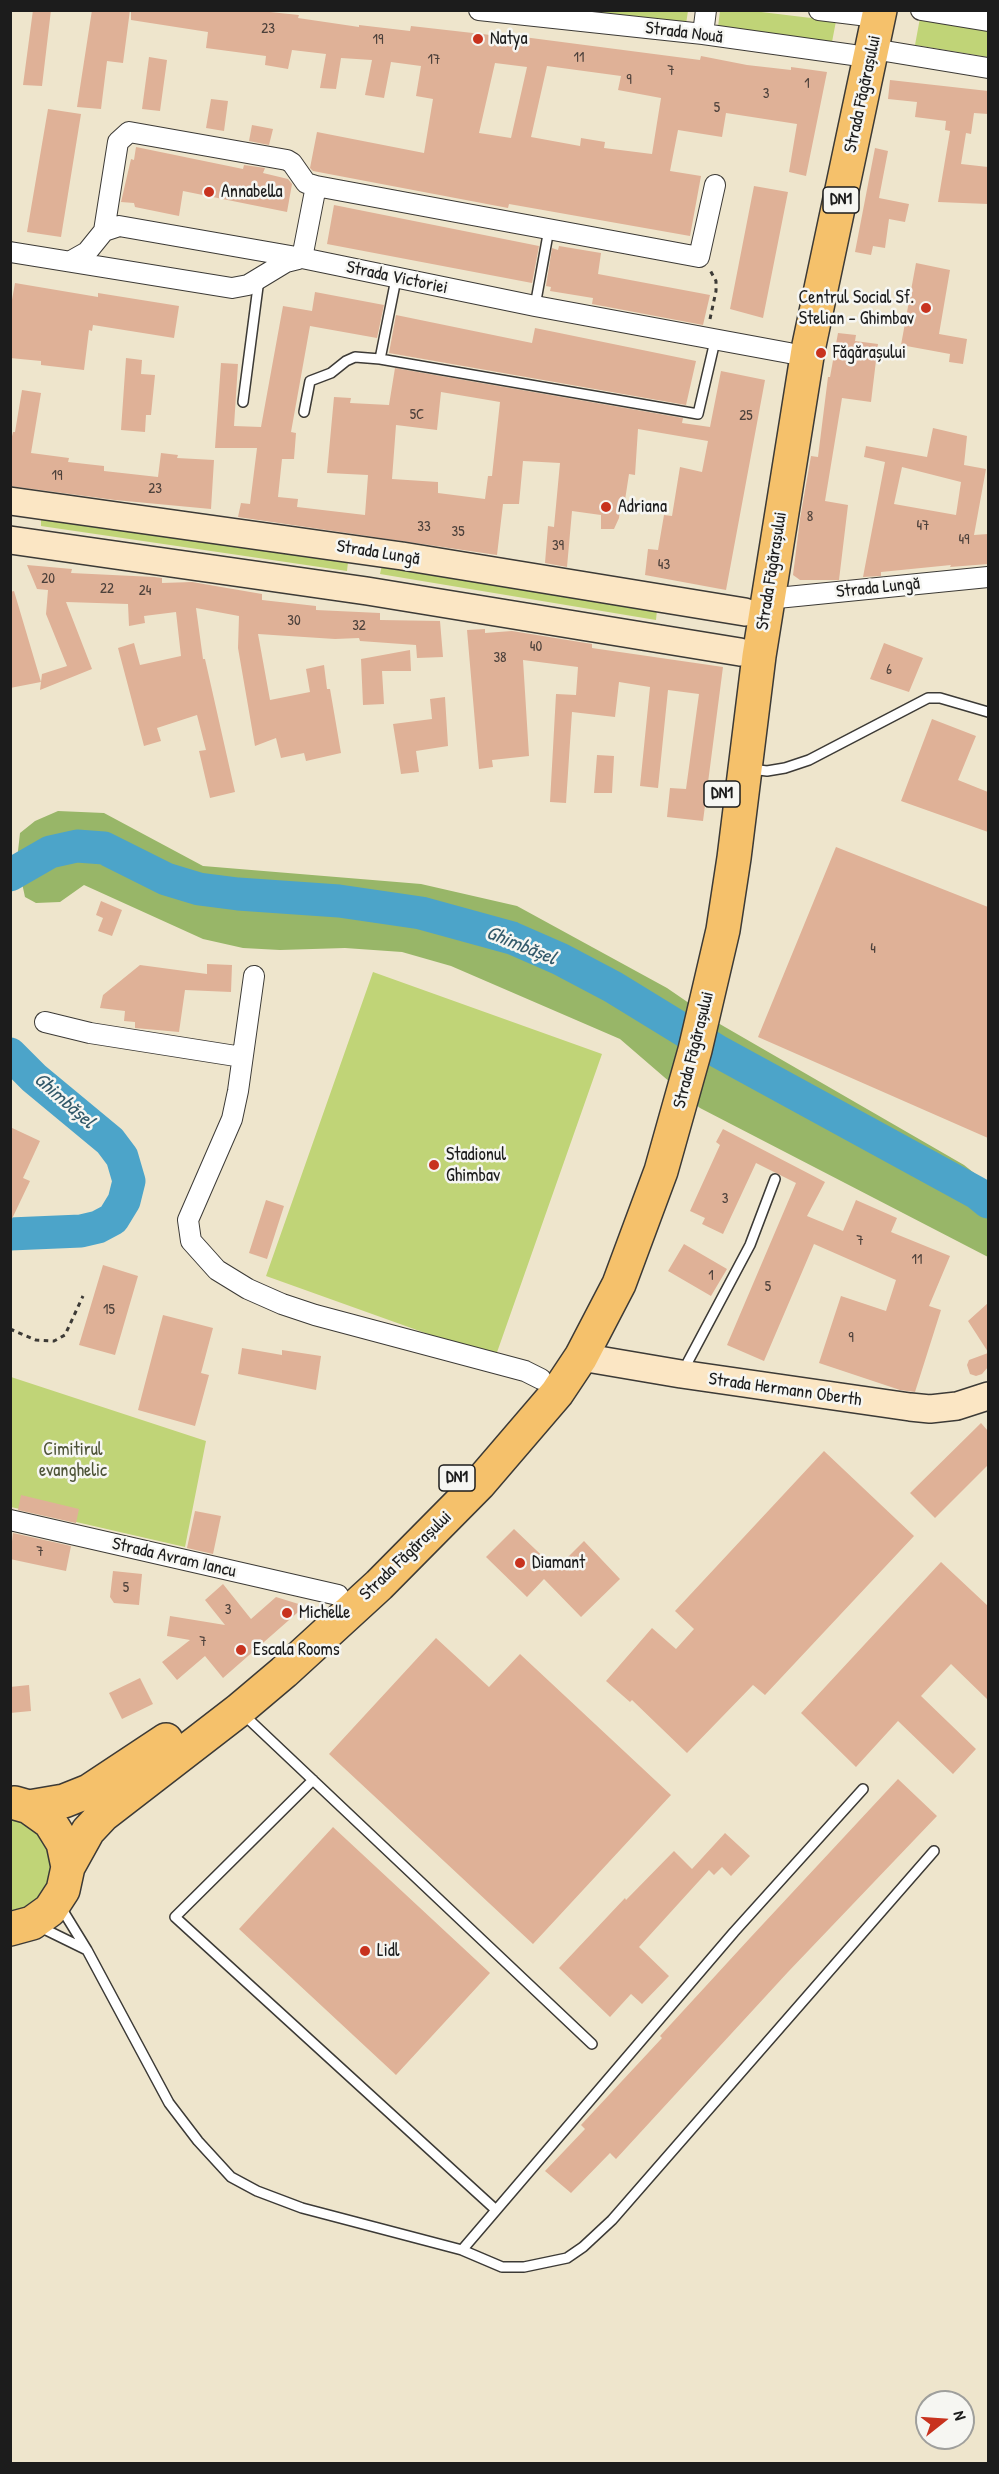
<!DOCTYPE html>
<meta charset="utf-8">
<style>
body{margin:0}
#map{position:relative;width:999px;height:2474px;overflow:hidden;background:#eee5cc;font-family:"Patrick Hand",sans-serif}
canvas{display:block}
.frame{position:absolute;inset:0;border:12px solid #1c1c1c;pointer-events:none}
.north{position:absolute;left:915px;top:2390px;width:60px;height:60px;box-sizing:border-box;background:#f6f6f2;border:2px solid #9f9f9c;border-radius:50%;rotate:73deg;font-size:16px;font-weight:700;line-height:24px;text-align:center;color:#1c1c1c}
.north::after{content:'';display:block;margin:auto;width:21px;height:27px;background:#c8321e;clip-path:polygon(50% 0,100% 100%,50% 72%,0 100%)}
</style>
<div id="map">
<canvas width="999" height="2474"></canvas>
<div class="frame"></div>
<div class="north">N</div>
</div>
<script>
const ctx = document.querySelector('canvas').getContext('2d');
ctx.lineJoin = 'round';
function fillPath(path, color) {
  ctx.fillStyle = color;
  ctx.fill(path, 'evenodd');
}
function poly(rows) {
  const path = new Path2D();
  for (const r of rows) {
    path.moveTo(r[0], r[1]);
    for (let i = 2; i < r.length; i += 2) path.lineTo(r[i], r[i + 1]);
  }
  return path;
}
function strokePath(path, color, width, dash) {
  ctx.strokeStyle = color;
  ctx.lineWidth = width;
  ctx.lineCap = dash ? 'butt' : 'round';
  ctx.setLineDash(dash || []);
  ctx.stroke(path);
}
function drawText(font, color, halo, rows, align = 'center') {
  ctx.font = font + ' "Patrick Hand",sans-serif';
  ctx.lineWidth = 5;
  ctx.setLineDash([]);
  ctx.textBaseline = 'middle';
  ctx.strokeStyle = halo;
  ctx.fillStyle = color;
  for (const [text, x, y, turn = 0] of rows) {
    ctx.save();
    ctx.translate(x, y);
    ctx.rotate((+turn || 0) * Math.PI / 180);
    ctx.textAlign = isNaN(turn) ? turn : align;
    if (halo) ctx.strokeText(text, 0, 0);
    ctx.fillText(text, 0, 0);
    ctx.restore();
  }
}
fillPath(poly([
 [547,11,688,11,686,24],
 [720,11,753,11,836,21,832,42,718,27],
 [920,18,988,29,988,57,915,45],
 [41,517,348,562,347,571,41,526],
 [382,565,657,610,656,620,380,574],
 [373,972,602,1054,495,1358,266,1276],
 [11,1377,206,1441,185,1547,11,1507],
 [10,1816,26,1820,49,1843,54,1876,38,1904,10,1917]
]), '#c0d477');
fillPath(poly([
 [58,811,104,813,203,866,421,884,517,906,667,988,718,1023,964,1165,988,1184,988,1257,700,1108,620,1039,451,966,402,952,345,948,280,950,243,948,203,939,84,885,60,902,36,903,25,897,17,860,20,833,35,821]
]), '#98b668');
strokePath(poly([
 [10,875,50,852,77,846,104,848,166,879,199,889,238,894,339,901,421,913,512,938,560,959,613,987,719,1052,977,1193,988,1202],
 [10,1054,34,1078,110,1141,122,1157,129,1181,124,1201,113,1219,98,1227,81,1231,10,1234]
]), '#4ca4c9', 33);
fillPath(poly([
 [33,10,51,10,42,86,23,85],
 [92,10,130,10,123,63,107,61,101,109,77,107],
 [131,10,251,10,299,15,298,18,359,27,359,25,410,31,411,26,508,37,508,35,700,60,701,56,747,65,791,70,791,67,827,72,806,176,789,172,797,124,726,113,722,137,678,130,670,171,701,176,690,236,509,204,508,208,313,171,310,168,317,132,424,153,433,99,416,96,421,66,391,62,384,98,365,95,372,60,341,58,336,89,320,88,326,54,292,50,288,69,265,65,266,56,206,48,208,32,131,20],
 [495,63,527,67,511,138,479,133],
 [547,66,621,76,618,90,661,98,652,154,604,148,605,142,581,138,580,146,531,137],
 [149,57,167,60,160,111,142,109],
 [890,80,988,91,988,114,974,113,971,134,966,133,961,164,988,167,988,204,938,202,950,131,945,130,946,121,915,117,917,102,888,99],
 [211,99,228,101,224,131,206,128],
 [48,109,81,114,61,237,27,232],
 [252,125,273,129,269,145,249,141],
 [136,147,243,169,244,165,265,168,263,173,288,179,292,184,287,212,183,191,179,216,135,207,134,203,121,202,131,159,134,160],
 [875,148,888,151,879,198,909,204,905,222,889,219,885,248,873,246,871,255,855,252],
 [754,186,788,192,763,318,730,309],
 [334,205,539,246,532,283,327,244],
 [559,246,601,253,598,274,710,295,703,325,592,304,593,298,550,291,551,287,546,286,552,248,558,250],
 [916,263,950,270,939,334,967,339,963,364,949,362,950,354,901,345],
 [15,283,98,297,98,293,179,306,174,338,93,325,92,331,89,330,84,370,41,365,41,361,10,358,10,311],
 [315,292,384,305,377,338,310,326,291,432,296,433,294,459,282,459,278,497,298,499,297,507,365,515,368,475,327,473,334,397,351,398,350,403,389,405,395,368,683,418,682,423,710,427,721,371,765,380,726,590,645,575,648,549,658,550,664,515,672,516,680,467,702,472,708,441,638,429,635,475,629,474,625,500,621,500,619,518,614,529,601,529,601,515,572,511,567,567,545,563,548,526,554,527,560,463,523,461,519,504,503,504,497,555,238,517,241,503,250,504,257,448,215,448,221,363,238,364,234,426,261,427,283,306,312,311],
 [441,392,500,402,492,476,488,476,485,499,438,493,438,482,392,479,396,425,437,430],
 [396,315,532,343,535,328,696,361,686,405,389,353],
 [838,333,856,335,855,341,878,344,871,402,842,398,825,501,848,505,839,580,800,580,793,575,800,519,811,456,818,457,828,377,830,377],
 [126,358,142,360,141,374,155,375,151,415,146,415,145,432,121,430],
 [22,390,41,393,31,453,69,458,68,462,104,466,104,471,158,477,161,453,178,455,177,458,214,460,211,509,115,500,10,486,10,445,13,432,15,432],
 [933,428,967,436,964,465,986,469,974,535,988,534,988,564,950,567,951,565,881,572,881,576,863,577,885,462,864,457,866,446,927,457],
 [902,467,961,482,956,515,894,504],
 [27,565,72,569,71,573,154,577,162,578,162,583,192,582,262,594,262,600,316,606,316,610,380,613,380,620,440,621,443,657,417,658,416,645,360,641,359,638,335,639,258,634,270,700,310,692,306,669,324,665,327,689,330,689,341,753,306,761,304,753,281,758,276,738,255,746,238,648,239,616,196,608,203,659,205,659,235,792,210,798,199,751,206,750,197,715,157,728,161,741,144,746,118,648,134,643,140,665,181,656,176,612,144,616,145,623,129,626,128,604,66,602,92,669,40,690,41,682,10,688,10,592,14,591,41,682,42,674,67,666,46,614,48,590,37,589],
 [485,629,485,633,512,631,592,644,592,648,723,667,703,821,667,817,670,788,686,789,699,694,668,690,658,788,640,786,650,687,619,682,615,717,572,712,566,803,550,802,556,694,576,695,578,667,523,660,529,756,492,760,493,767,479,769,467,630],
 [884,643,923,658,909,692,870,679],
 [410,650,411,671,382,671,384,704,363,705,361,659],
 [445,697,448,746,416,751,419,772,401,774,393,724,432,719,430,699],
 [932,719,976,736,958,780,988,792,988,832,901,801],
 [597,755,614,756,612,793,594,793],
 [836,847,988,907,988,1138,758,1037],
 [101,901,122,910,112,936,98,931,103,918,96,915],
 [207,964,232,965,231,992,185,990,179,1032,135,1028,135,1022,124,1021,125,1011,100,1008,103,995,140,965,207,974],
 [10,1127,40,1141,23,1178,30,1181,10,1223],
 [723,1129,825,1182,807,1216,843,1231,856,1200,897,1218,891,1232,950,1256,929,1306,941,1310,915,1392,900,1390,819,1363,841,1296,886,1311,896,1280,814,1244,764,1361,727,1345,796,1183,756,1163,723,1234,702,1224,705,1218,690,1211,720,1145,716,1142],
 [266,1200,284,1206,267,1259,249,1253],
 [684,1244,727,1269,711,1296,668,1271],
 [103,1265,138,1276,115,1355,79,1345],
 [988,1303,988,1352,968,1321],
 [163,1315,213,1328,201,1373,209,1375,195,1426,138,1410],
 [242,1348,282,1355,282,1350,321,1356,316,1390,238,1374],
 [988,1353,988,1367,982,1374,976,1376,970,1374,967,1365,969,1360],
 [981,1423,988,1431,988,1465,935,1518,910,1493],
 [824,1451,914,1536,765,1695,753,1685,687,1753,632,1700,630,1702,606,1681,652,1628,676,1649,694,1629,675,1611],
 [21,1495,79,1509,76,1523,18,1510],
 [195,1511,221,1516,213,1554,187,1548],
 [514,1529,556,1569,584,1541,620,1579,581,1617,544,1579,527,1597,486,1557],
 [13,1533,71,1546,66,1571,10,1559],
 [941,1562,988,1606,988,1700,951,1664,921,1696,976,1749,953,1774,898,1721,856,1767,801,1713],
 [113,1571,142,1574,139,1605,114,1603,110,1597],
 [223,1584,251,1619,276,1597,305,1606,223,1678,205,1656,177,1680,162,1662,190,1640,167,1636,170,1616,225,1625,205,1600],
 [436,1638,489,1687,520,1654,671,1795,533,1944,329,1754],
 [140,1678,153,1704,122,1719,109,1693],
 [29,1685,31,1711,10,1713,10,1687],
 [898,1779,937,1816,788,1972,616,2159,610,2153,571,2193,545,2171,585,2129,581,2125,662,2038,660,2036,750,1938],
 [333,1827,490,1973,396,2075,239,1929],
 [725,1833,750,1856,731,1876,722,1867,714,1875,709,1870,639,1947,669,1976,642,2004,631,1994,610,2017,559,1968,625,1898,626,1900,674,1851,692,1869]
]), '#dfb197');
const lane = poly([
 [535,306,549,229],
 [380,359,396,279],
 [243,402,259,279],
 [304,412,310,381,331,373,346,361,355,357,380,359,698,414,715,341],
 [751,769,767,771,785,768,809,760,928,698,940,698,988,712],
 [683,1371,750,1245,775,1179],
 [243,1714,592,2044],
 [313,1780,175,1917,496,2210],
 [60,1906,87,1950,169,2103,198,2141,231,2177,257,2191,302,2208,462,2250,502,2267,524,2267,567,2258,583,2247,612,2220,934,1851],
 [38,1926,87,1950],
 [462,2250,734,1932,863,1789]
]);
const street = poly([
 [479,10,703,34,853,55],
 [819,10,860,15],
 [921,10,988,21],
 [703,34,706,10],
 [873,49,988,68],
 [104,231,118,142,129,132,287,160,292,163,306,183,316,186],
 [10,252,232,288,248,285,286,262,298,259],
 [302,258,316,186,699,257,715,185],
 [71,261,87,252,104,231,119,226,302,258,535,306,789,353],
 [767,599,988,577],
 [254,976,238,1091,232,1119,188,1220,191,1241,217,1270,248,1289,282,1304,315,1315,525,1371,541,1379],
 [45,1022,90,1033,242,1057],
 [10,1520,338,1595]
]);
const secondary = poly([
 [10,501,402,556,745,612],
 [10,540,367,591,740,652],
 [581,1357,681,1374,910,1407,930,1409,957,1406,988,1396]
]);
const highway = poly([
 [29,1807,64,1801,89,1791,166,1740],
 [68,1867,88,1831,103,1815,239,1710,284,1672,379,1585,479,1484,557,1393,581,1357,619,1284,661,1171,695,1050,723,930,734,858,759,656,808,350,880,10],
 [10,1929,32,1923,50,1910,63,1890,68,1867,63,1843,50,1822,29,1807,15,1803]
]);
strokePath(lane, '#3c3a36', 12);
strokePath(street, '#3c3a36', 22);
strokePath(secondary, '#3c3a36', 30);
strokePath(highway, '#3c3a36', 36);
strokePath(poly([
 [710,319,716,291,716,281,710,270],
 [10,1329,36,1340,54,1341,65,1335,83,1296]
]), '#3c3a36', 3, [4.5, 4.5]);
strokePath(lane, '#fff', 9);
strokePath(street, '#fff', 20);
strokePath(secondary, '#fbe6c4', 27);
strokePath(highway, '#f5c16b', 33);
for (const [x, y, r, color] of [
 [478,39,6,"#c8321e"],
 [209,192,6,"#c8321e"],
 [926,308,6,"#c8321e"],
 [821,353,6,"#c8321e"],
 [606,507,6,"#c8321e"],
 [434,1165,6,"#c8321e"],
 [520,1563,6,"#c8321e"],
 [287,1613,6,"#c8321e"],
 [241,1650,6,"#c8321e"],
 [365,1951,6,"#c8321e"]
]) {
  const dot = new Path2D();
  dot.arc(x, y, r, 0, 2 * Math.PI);
  ctx.fillStyle = color;
  ctx.fill(dot);
  strokePath(dot, '#f6f6f2', 2);
}
drawText('15px', '#4d413b', null, [
 ["23",268,29],
 ["19",378,40],
 ["11",579,58],
 ["17",434,60],
 ["7",671,71],
 ["9",629,80],
 ["1",807,84],
 ["3",766,94],
 ["5",717,108],
 ["5C",417,415],
 ["25",746,416],
 ["19",57,476],
 ["23",155,489],
 ["8",810,517],
 ["47",923,526],
 ["33",424,527],
 ["35",458,532],
 ["49",964,540],
 ["39",558,546],
 ["43",664,565],
 ["20",48,579],
 ["22",107,589],
 ["24",145,591],
 ["30",294,621],
 ["32",359,626],
 ["40",536,647],
 ["38",500,658],
 ["6",889,670],
 ["4",873,949],
 ["3",725,1199],
 ["7",860,1241],
 ["11",917,1260],
 ["1",711,1276],
 ["5",768,1287],
 ["15",109,1310],
 ["9",851,1338],
 ["7",40,1552],
 ["5",126,1588],
 ["3",228,1610],
 ["7",203,1642]
]);
for (const [x, y, w] of [
 [841,200,36],
 [722,794,36],
 [457,1478,36]
]) {
  const box = new Path2D();
  box.roundRect(x - w / 2, y - 13, w, 26, 4.5);
  ctx.fillStyle = '#f6f6f2';
  ctx.fill(box);
  strokePath(box, '#1c1c1c', 1.5);
}
drawText('bold 16px', '#1c1c1c', null, [
 ["DN1",841,200],
 ["DN1",722,794],
 ["DN1",457,1478]
]);
drawText('18px', '#1c1c1c', '#f6f6f2', [
 ["Strada Nouă",684,33,7],
 ["Strada Făgărașului",863,94,-78],
 ["Strada Victoriei",397,278,12],
 ["Strada Lungă",378,553,9],
 ["Strada Făgărașului",772,571,-81],
 ["Strada Lungă",878,588,-6],
 ["Strada Făgărașului",694,1050,-76],
 ["Strada Hermann Oberth",785,1390,8],
 ["Strada Făgărașului",406,1556,-44],
 ["Strada Avram Iancu",174,1558,13]
]);
drawText('18px', '#1c1c1c', '#f6f6f2', [
 ["Natya",490,39],
 ["Annabella",221,192],
 ["Centrul Social Sf.",914,298,"right"],
 ["Stelian - Ghimbav",914,319,"right"],
 ["Făgărașului",833,353],
 ["Adriana",618,507],
 ["Stadionul",446,1155],
 ["Ghimbav",446,1176],
 ["Diamant",532,1563],
 ["Michelle",299,1613],
 ["Escala Rooms",253,1650],
 ["Lidl",377,1951]
], 'left');
drawText('18px', '#4d5337', '#f6f6f2', [
 ["Cimitirul",73,1450],
 ["evanghelic",73,1471]
]);
drawText('italic 20px', '#32596a', '#f6f6f2', [
 ["Ghimbășel",521,946,22],
 ["Ghimbășel",64,1101,41]
]);
</script>
